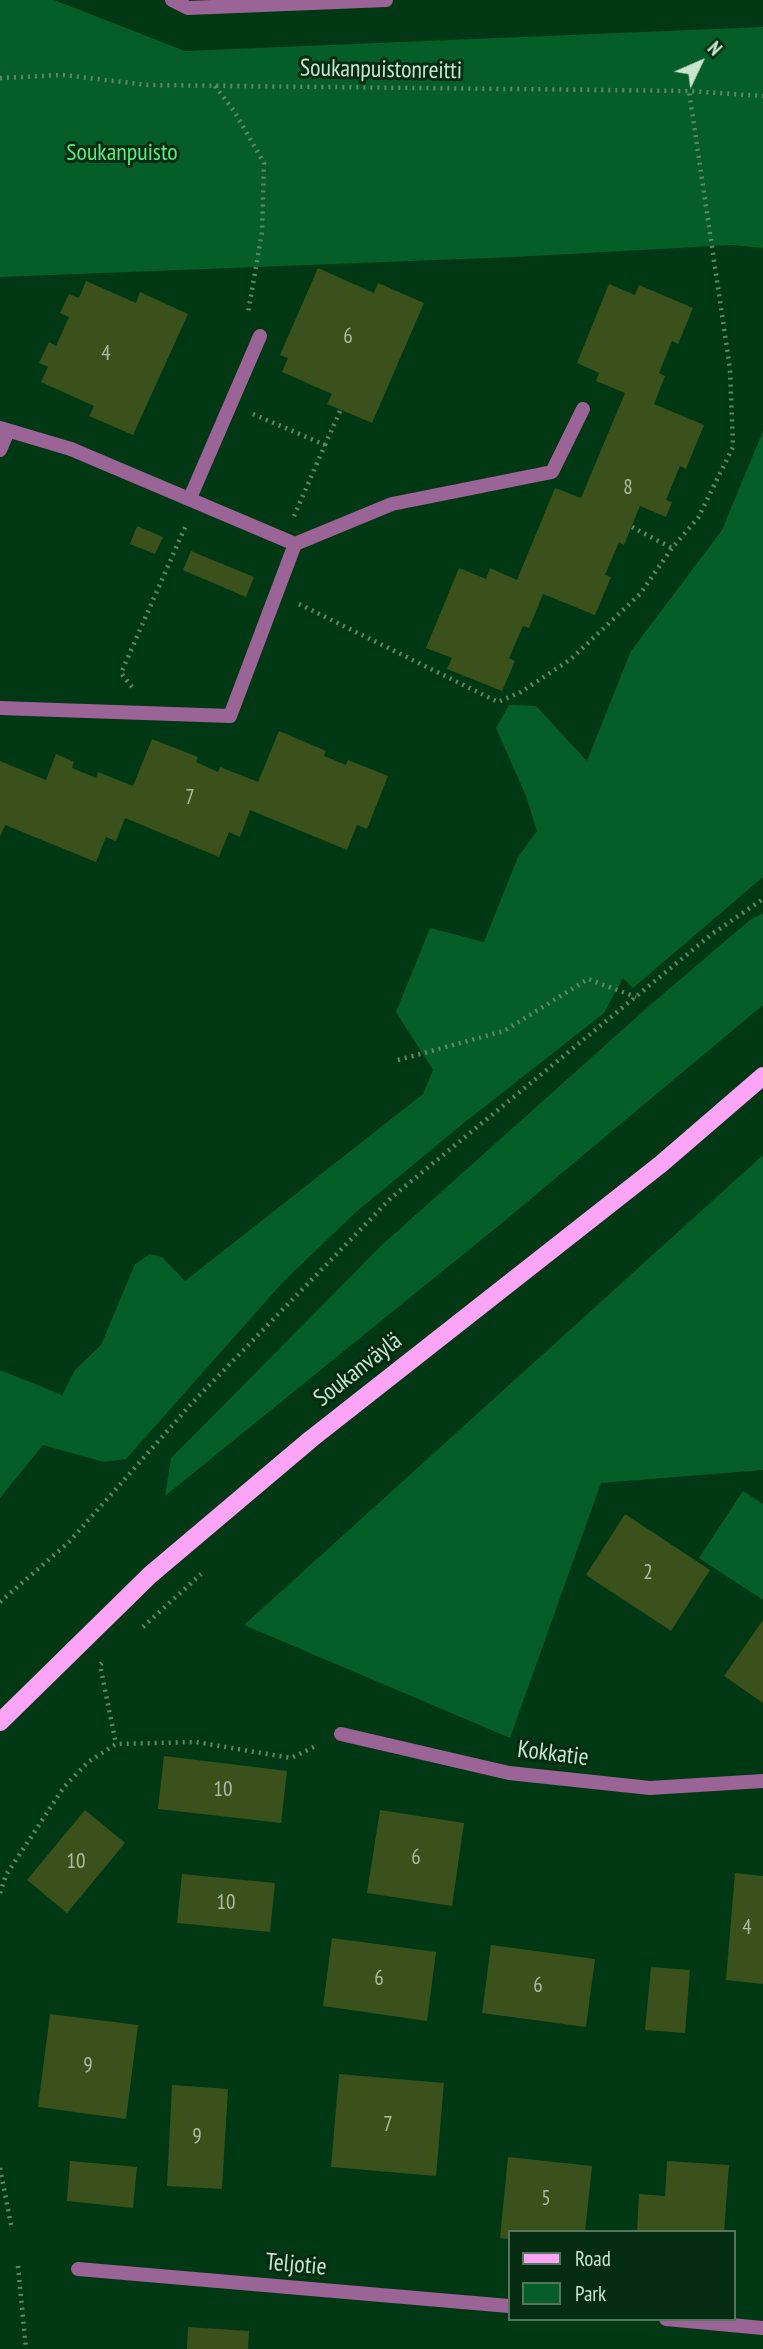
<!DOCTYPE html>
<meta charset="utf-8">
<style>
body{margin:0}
#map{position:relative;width:763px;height:2349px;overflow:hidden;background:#003814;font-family:"PT Sans Narrow",sans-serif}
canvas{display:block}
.legend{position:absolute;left:508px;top:2230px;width:228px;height:91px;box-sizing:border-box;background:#042c10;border:2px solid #53765c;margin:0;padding:9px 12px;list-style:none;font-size:21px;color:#cae5ce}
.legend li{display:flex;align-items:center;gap:14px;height:35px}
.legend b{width:35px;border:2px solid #53765c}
.north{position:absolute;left:665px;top:28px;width:70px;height:70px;-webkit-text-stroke:5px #042c10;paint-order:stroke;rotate:46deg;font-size:19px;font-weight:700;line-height:28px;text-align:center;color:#cae5ce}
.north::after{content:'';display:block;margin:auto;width:24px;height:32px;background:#cae5ce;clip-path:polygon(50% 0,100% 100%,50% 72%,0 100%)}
</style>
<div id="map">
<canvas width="763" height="2349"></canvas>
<ul class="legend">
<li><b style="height:9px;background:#fca4f5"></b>Road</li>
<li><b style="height:19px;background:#055d28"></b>Park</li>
</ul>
<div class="north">N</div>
</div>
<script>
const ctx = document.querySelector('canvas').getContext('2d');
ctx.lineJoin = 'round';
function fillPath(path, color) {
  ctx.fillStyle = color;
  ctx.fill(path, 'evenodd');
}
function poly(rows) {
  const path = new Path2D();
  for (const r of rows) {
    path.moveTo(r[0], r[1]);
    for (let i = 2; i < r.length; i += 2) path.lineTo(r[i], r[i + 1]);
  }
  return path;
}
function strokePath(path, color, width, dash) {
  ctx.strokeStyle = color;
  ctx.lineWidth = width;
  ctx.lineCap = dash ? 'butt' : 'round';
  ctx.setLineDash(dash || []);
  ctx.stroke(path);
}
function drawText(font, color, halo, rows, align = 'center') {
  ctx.font = font + ' "PT Sans Narrow",sans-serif';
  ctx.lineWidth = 6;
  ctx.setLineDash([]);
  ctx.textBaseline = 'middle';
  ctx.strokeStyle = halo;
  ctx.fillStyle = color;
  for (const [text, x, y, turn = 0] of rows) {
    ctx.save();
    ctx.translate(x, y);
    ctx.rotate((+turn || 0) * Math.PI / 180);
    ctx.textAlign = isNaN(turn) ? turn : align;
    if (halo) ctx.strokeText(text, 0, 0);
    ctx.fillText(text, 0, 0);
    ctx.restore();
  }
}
fillPath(poly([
 [0,0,54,0,185,51,763,27,763,248,732,245,514,257,0,277],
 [763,431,763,877,633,988,623,978,604,1013,465,1122,356,1212,283,1282,126,1459,104,1462,43,1445,0,1498,0,1370,62,1395,75,1370,101,1345,135,1264,150,1254,162,1257,185,1281,423,1094,433,1070,396,1012,430,928,484,942,518,857,537,831,526,796,496,728,509,705,536,706,587,761,631,651,722,530],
 [763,913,763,1005,502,1223,165,1496,171,1458,383,1244,649,1006,750,920],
 [763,1155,763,1470,601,1483,510,1738,244,1625],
 [743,1491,763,1504,763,1600,699,1558]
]), '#055d28');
fillPath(poly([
 [318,268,374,293,378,283,424,303,372,423,327,404,332,394,282,372,288,358,280,355],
 [86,281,136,303,140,292,188,314,133,435,89,416,94,406,41,382,48,367,39,363,49,342,56,346,69,317,60,313,69,294,79,298],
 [609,284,635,295,639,285,693,308,678,344,672,341,659,373,665,376,654,404,704,425,686,469,680,466,666,500,672,502,666,517,640,506,624,545,619,542,605,575,611,577,595,615,543,594,529,628,523,626,509,658,515,661,502,691,447,669,452,658,426,648,459,568,486,579,490,568,517,580,555,488,581,498,625,393,596,381,599,373,577,363],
 [137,526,163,537,155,554,130,544],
 [191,551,254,577,246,597,183,570],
 [279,731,326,751,324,756,346,765,348,760,388,776,367,829,357,825,347,850,250,810,240,837,229,832,219,857,125,818,116,841,106,837,96,862,5,825,0,837,0,761,46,780,56,754,74,762,72,768,96,778,98,772,133,786,152,739,198,757,196,762,218,772,220,767,258,782],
 [625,1514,710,1570,671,1631,586,1575],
 [763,1620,763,1703,724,1676],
 [164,1756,287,1771,281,1823,158,1809],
 [85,1810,125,1843,67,1913,27,1880],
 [380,1810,464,1823,452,1906,367,1893],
 [735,1873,763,1876,763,1984,726,1980],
 [182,1874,275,1883,270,1932,177,1923],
 [332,1938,436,1952,427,2021,323,2006],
 [491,1945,595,1959,586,2027,482,2013],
 [651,1967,690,1970,685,2033,645,2030],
 [50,2014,138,2025,126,2119,38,2107],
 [339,2074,444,2083,436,2176,331,2167],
 [172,2085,228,2089,222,2189,167,2186],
 [508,2157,592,2166,585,2232,509,2232,509,2239,500,2238],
 [70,2161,137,2167,133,2208,67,2201],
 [667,2161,729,2165,724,2232,637,2232,639,2194,665,2196],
 [188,2327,249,2331,248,2349,187,2349]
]), '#3a511c');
strokePath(poly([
 [0,78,63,75,148,85,689,91,763,96],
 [215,86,234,111,264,163,262,232,248,313],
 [253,414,325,445,294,516],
 [325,445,341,409],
 [632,527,672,548],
 [299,604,498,702,521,692,571,659,640,594,672,548,698,518,733,447,730,369,689,91],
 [132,687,121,673,186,525],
 [398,1060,504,1031,588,979,636,997],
 [0,1602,69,1542,192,1403,392,1197,712,934,763,899],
 [143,1627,201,1574],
 [102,1663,100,1665,116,1744],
 [0,1893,6,1875,64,1787,88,1762,116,1744,196,1742,291,1758,318,1745],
 [0,2168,12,2230],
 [18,2266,26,2349]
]), '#5d886a', 4.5, [2, 5]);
strokePath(poly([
 [71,449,295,544,392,504,552,472,583,409],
 [0,450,8,431],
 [190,498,260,336],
 [0,708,230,716,295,544]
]), '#9a6596', 14);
strokePath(poly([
 [172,0,188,8,386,0],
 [0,428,71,449],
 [341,1734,509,1773,650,1788,763,1781],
 [78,2269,509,2306],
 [666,2319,763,2328]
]), '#9a6596', 14);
strokePath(poly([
 [0,1722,150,1575,311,1439,661,1164,763,1076]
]), '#fca4f5', 18);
drawText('21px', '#a6c0a2', null, [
 ["6",348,337],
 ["4",106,354],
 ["8",628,488],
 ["7",190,798],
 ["2",648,1573],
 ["10",223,1790],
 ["6",416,1858],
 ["10",76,1862],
 ["10",226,1903],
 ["4",747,1928],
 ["6",379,1979],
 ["6",538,1986],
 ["9",88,2066],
 ["7",388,2125],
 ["9",197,2137],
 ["5",546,2199]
]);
drawText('24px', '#cae5ce', '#042c10', [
 ["Soukanpuistonreitti",381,70,1],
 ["Soukanväylä",358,1370,-38],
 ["Kokkatie",553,1754,7],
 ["Teljotie",296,2265,5]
]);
drawText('24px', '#60e985', '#042c10', [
 ["Soukanpuisto",122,153]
]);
</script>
